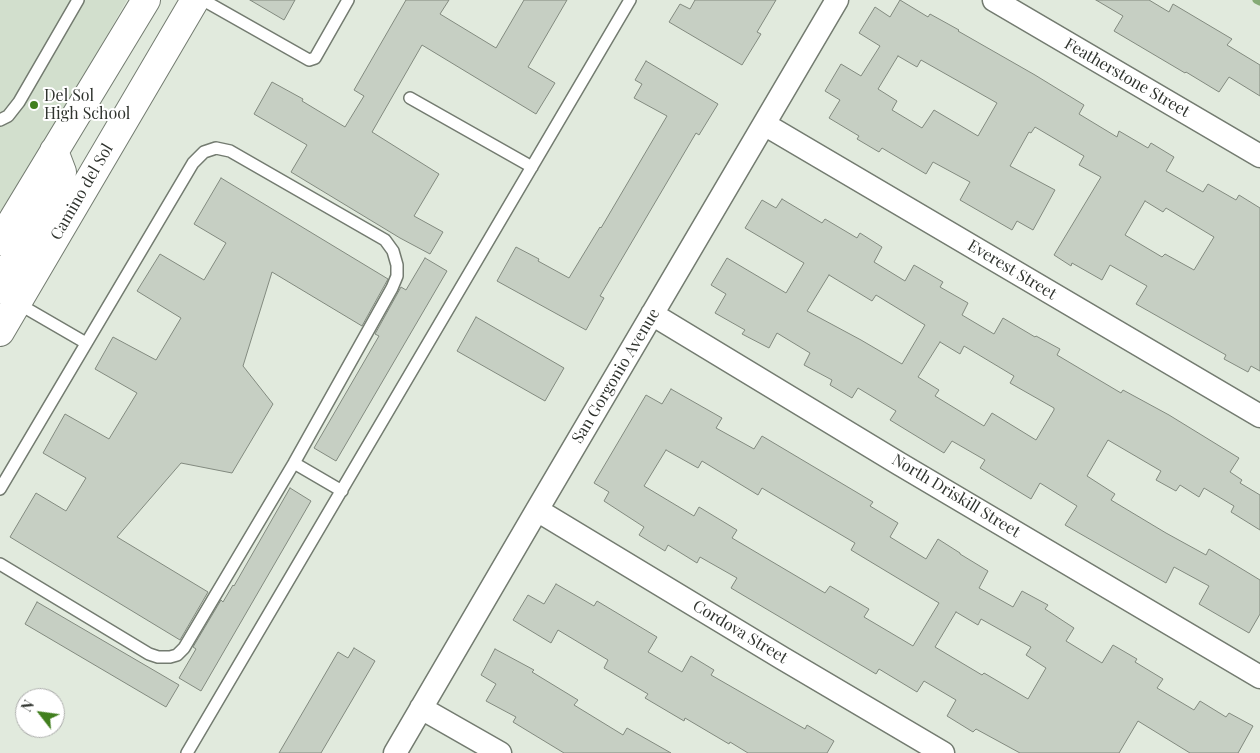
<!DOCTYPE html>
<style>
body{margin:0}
#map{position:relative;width:1260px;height:753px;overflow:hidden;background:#e1eadd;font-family:"Playfair Display",serif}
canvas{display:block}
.north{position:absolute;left:15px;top:688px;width:50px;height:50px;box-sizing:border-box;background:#fff;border:1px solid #acadab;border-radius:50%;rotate:300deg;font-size:14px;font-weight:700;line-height:20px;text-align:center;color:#2f332e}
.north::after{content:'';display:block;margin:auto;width:18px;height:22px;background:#417f1e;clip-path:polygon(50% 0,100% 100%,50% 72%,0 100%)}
</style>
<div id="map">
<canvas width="1260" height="753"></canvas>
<div class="north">N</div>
</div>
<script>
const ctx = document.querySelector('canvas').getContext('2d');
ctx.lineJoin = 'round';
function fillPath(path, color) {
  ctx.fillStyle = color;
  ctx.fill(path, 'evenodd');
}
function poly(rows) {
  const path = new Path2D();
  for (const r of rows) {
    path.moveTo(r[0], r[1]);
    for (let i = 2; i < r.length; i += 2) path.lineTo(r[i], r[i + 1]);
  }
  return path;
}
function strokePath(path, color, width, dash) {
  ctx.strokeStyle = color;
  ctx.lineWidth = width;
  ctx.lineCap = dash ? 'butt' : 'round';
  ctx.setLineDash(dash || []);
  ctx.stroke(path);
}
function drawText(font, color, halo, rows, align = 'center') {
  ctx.font = font + ' "Playfair Display",serif';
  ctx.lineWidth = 4;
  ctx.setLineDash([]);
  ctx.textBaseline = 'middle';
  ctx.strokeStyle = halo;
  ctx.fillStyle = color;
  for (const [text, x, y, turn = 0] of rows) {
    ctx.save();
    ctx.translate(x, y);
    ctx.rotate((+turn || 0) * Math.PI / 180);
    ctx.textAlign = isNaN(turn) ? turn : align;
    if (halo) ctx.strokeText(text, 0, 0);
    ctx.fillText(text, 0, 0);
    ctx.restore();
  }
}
fillPath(poly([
 [0,0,127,0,6,214,0,210]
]), '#d2dfcd');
strokePath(poly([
 [1256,0,1260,2]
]), '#85aa76', 7);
const building = poly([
 [250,0,295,0,284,20,250,0],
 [406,0,449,0,440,14,496,48,524,0,567,0,528,67,555,83,536,114,422,45,372,132,439,174,414,216,443,232,430,254,400,238,291,172,307,145,254,114,272,82,303,99,302,101,345,127,364,96,354,90,406,0],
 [695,0,776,0,757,32,761,34,742,65,669,22,680,4,690,9,695,0],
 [900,0,928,17,930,14,959,30,958,31,1035,75,1084,105,1079,114,1117,137,1119,131,1148,148,1151,143,1174,157,1166,171,1203,192,1208,184,1236,200,1239,195,1260,208,1260,371,1251,366,1248,372,1224,359,1226,355,1136,304,1147,286,1110,265,1102,280,1072,263,1071,266,1054,255,1101,177,1079,165,1084,156,1035,127,1031,133,1029,132,1010,166,1055,190,1033,230,1017,221,1012,230,960,200,970,182,933,162,926,174,882,148,879,152,857,139,859,136,829,118,840,100,825,91,841,64,861,76,880,46,859,33,875,7,890,17,900,0],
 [898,56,917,67,921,60,997,103,978,136,934,110,922,128,892,110,897,101,878,89,898,56],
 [1145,201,1163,212,1166,208,1214,237,1194,270,1165,254,1162,257,1125,235,1145,201],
 [1096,0,1149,0,1169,12,1173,4,1232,39,1227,45,1260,65,1260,96,1229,77,1219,92,1186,72,1185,73,1114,31,1123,16,1096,0],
 [646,61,718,104,699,135,696,133,600,296,604,298,586,330,497,281,516,247,539,259,538,261,569,278,600,227,601,228,667,116,634,98,642,84,635,80,646,61],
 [221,178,388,279,362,326,272,272,243,366,273,404,232,473,181,463,117,537,208,592,180,640,10,537,36,493,66,511,86,478,43,453,65,414,109,439,137,393,95,369,113,337,156,360,181,318,137,291,160,254,204,280,226,243,194,224,221,178],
 [782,199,822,223,825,219,857,238,860,233,882,247,874,262,905,281,914,265,943,282,940,287,968,303,962,315,994,334,1003,318,1035,337,1036,336,1060,349,1057,355,1121,393,1123,390,1169,415,1239,458,1230,472,1242,480,1240,483,1260,495,1260,530,1231,512,1234,506,1204,488,1199,497,1180,485,1176,491,1156,480,1161,471,1108,440,1087,476,1115,494,1111,500,1166,533,1206,555,1209,549,1260,580,1260,614,1249,633,1199,604,1209,586,1174,567,1166,583,1065,525,1077,506,1040,483,1031,499,980,468,985,460,952,441,944,453,890,420,896,411,858,388,852,398,830,385,832,380,804,365,810,353,777,333,769,348,742,334,745,330,715,313,726,294,711,285,727,258,786,293,804,263,745,228,762,200,776,208,782,199],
 [829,275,872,301,876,295,925,325,902,364,861,340,807,311,829,275],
 [940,342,960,354,964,346,1014,376,1010,383,1054,408,1054,410,1036,440,992,413,984,426,935,396,939,390,918,377,940,342],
 [425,258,447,271,336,461,314,448,379,336,375,334,401,287,406,290,425,258],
 [476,317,564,368,545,401,457,351,476,317],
 [671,389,722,418,716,428,754,449,762,436,873,502,870,506,898,523,890,537,926,559,938,539,960,553,960,554,988,571,979,588,1013,607,1022,591,1048,605,1045,609,1074,628,1066,641,1102,663,1113,645,1137,659,1135,662,1163,679,1157,688,1194,710,1200,701,1226,717,1229,713,1253,726,1238,753,1190,753,1138,721,1119,753,1020,753,976,729,973,732,947,716,956,700,924,681,917,692,879,669,876,674,731,588,737,578,700,557,697,563,668,545,665,551,639,535,644,527,604,501,609,492,594,483,646,395,662,404,671,389],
 [666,450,698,468,702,461,758,495,762,488,855,543,851,550,939,603,913,646,864,617,869,609,830,586,825,593,732,538,737,530,699,507,694,516,644,486,666,450],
 [956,612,978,625,981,619,1031,647,1026,655,1046,668,1028,699,984,673,982,675,935,647,956,612],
 [290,488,311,501,201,691,179,678,196,649,193,647,221,600,223,602,233,585,234,586,290,488],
 [556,584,594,606,597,601,657,637,648,652,682,672,691,656,714,670,711,675,805,729,807,725,834,741,827,753,748,753,730,742,729,744,685,718,684,721,645,698,648,694,604,668,608,660,558,630,551,643,513,620,528,595,544,604,556,584],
 [37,602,179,685,166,707,25,624,37,602],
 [354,648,375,661,321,753,279,753,338,652,348,658,354,648],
 [495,649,534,670,532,672,578,700,574,705,623,735,627,728,671,753,564,753,513,722,516,717,486,701,496,684,481,675,495,649]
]);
fillPath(building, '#c6cfc3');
strokePath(building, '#828a7f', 1);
const lane = poly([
 [203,0,309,60,315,58,348,0],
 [410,98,532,167],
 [0,120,8,116,19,102,78,0],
 [17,303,86,343],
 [294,463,342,491],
 [0,489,193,163,204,152,216,148,230,151,385,240,393,251,397,265,397,276,392,288,294,463,184,648,177,655,170,657,158,657,149,654,0,564],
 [187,753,630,0]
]);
const street = poly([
 [994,0,1260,156],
 [764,124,1260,416],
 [652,314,898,463,1260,677],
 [537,510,782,658,943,753],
 [421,708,500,753],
 [395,753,537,510,837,0]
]);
const secondary = poly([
 [0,241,146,0],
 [17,303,4,285,8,270,55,193,62,172,54,151],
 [0,332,195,0]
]);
strokePath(lane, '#737b70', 14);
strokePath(street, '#737b70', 25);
strokePath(secondary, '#737b70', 30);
strokePath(lane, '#fff', 11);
strokePath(street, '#fff', 22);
strokePath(secondary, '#fff', 28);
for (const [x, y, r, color] of [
 [34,105,5,"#417f1e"]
]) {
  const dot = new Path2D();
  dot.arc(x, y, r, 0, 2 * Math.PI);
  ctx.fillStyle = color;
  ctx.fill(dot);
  strokePath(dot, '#fff', 2);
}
drawText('16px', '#2f332e', '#fff', [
 ["Featherstone Street",1127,78,30],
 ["Camino del Sol",82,192,-60],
 ["Everest Street",1012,270,31],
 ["San Gorgonio Avenue",616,376,-59],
 ["North Driskill Street",956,496,31],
 ["Cordova Street",740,632,31]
]);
drawText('16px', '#2f332e', '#fff', [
 ["Del Sol",44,96],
 ["High School",44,114]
], 'left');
</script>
